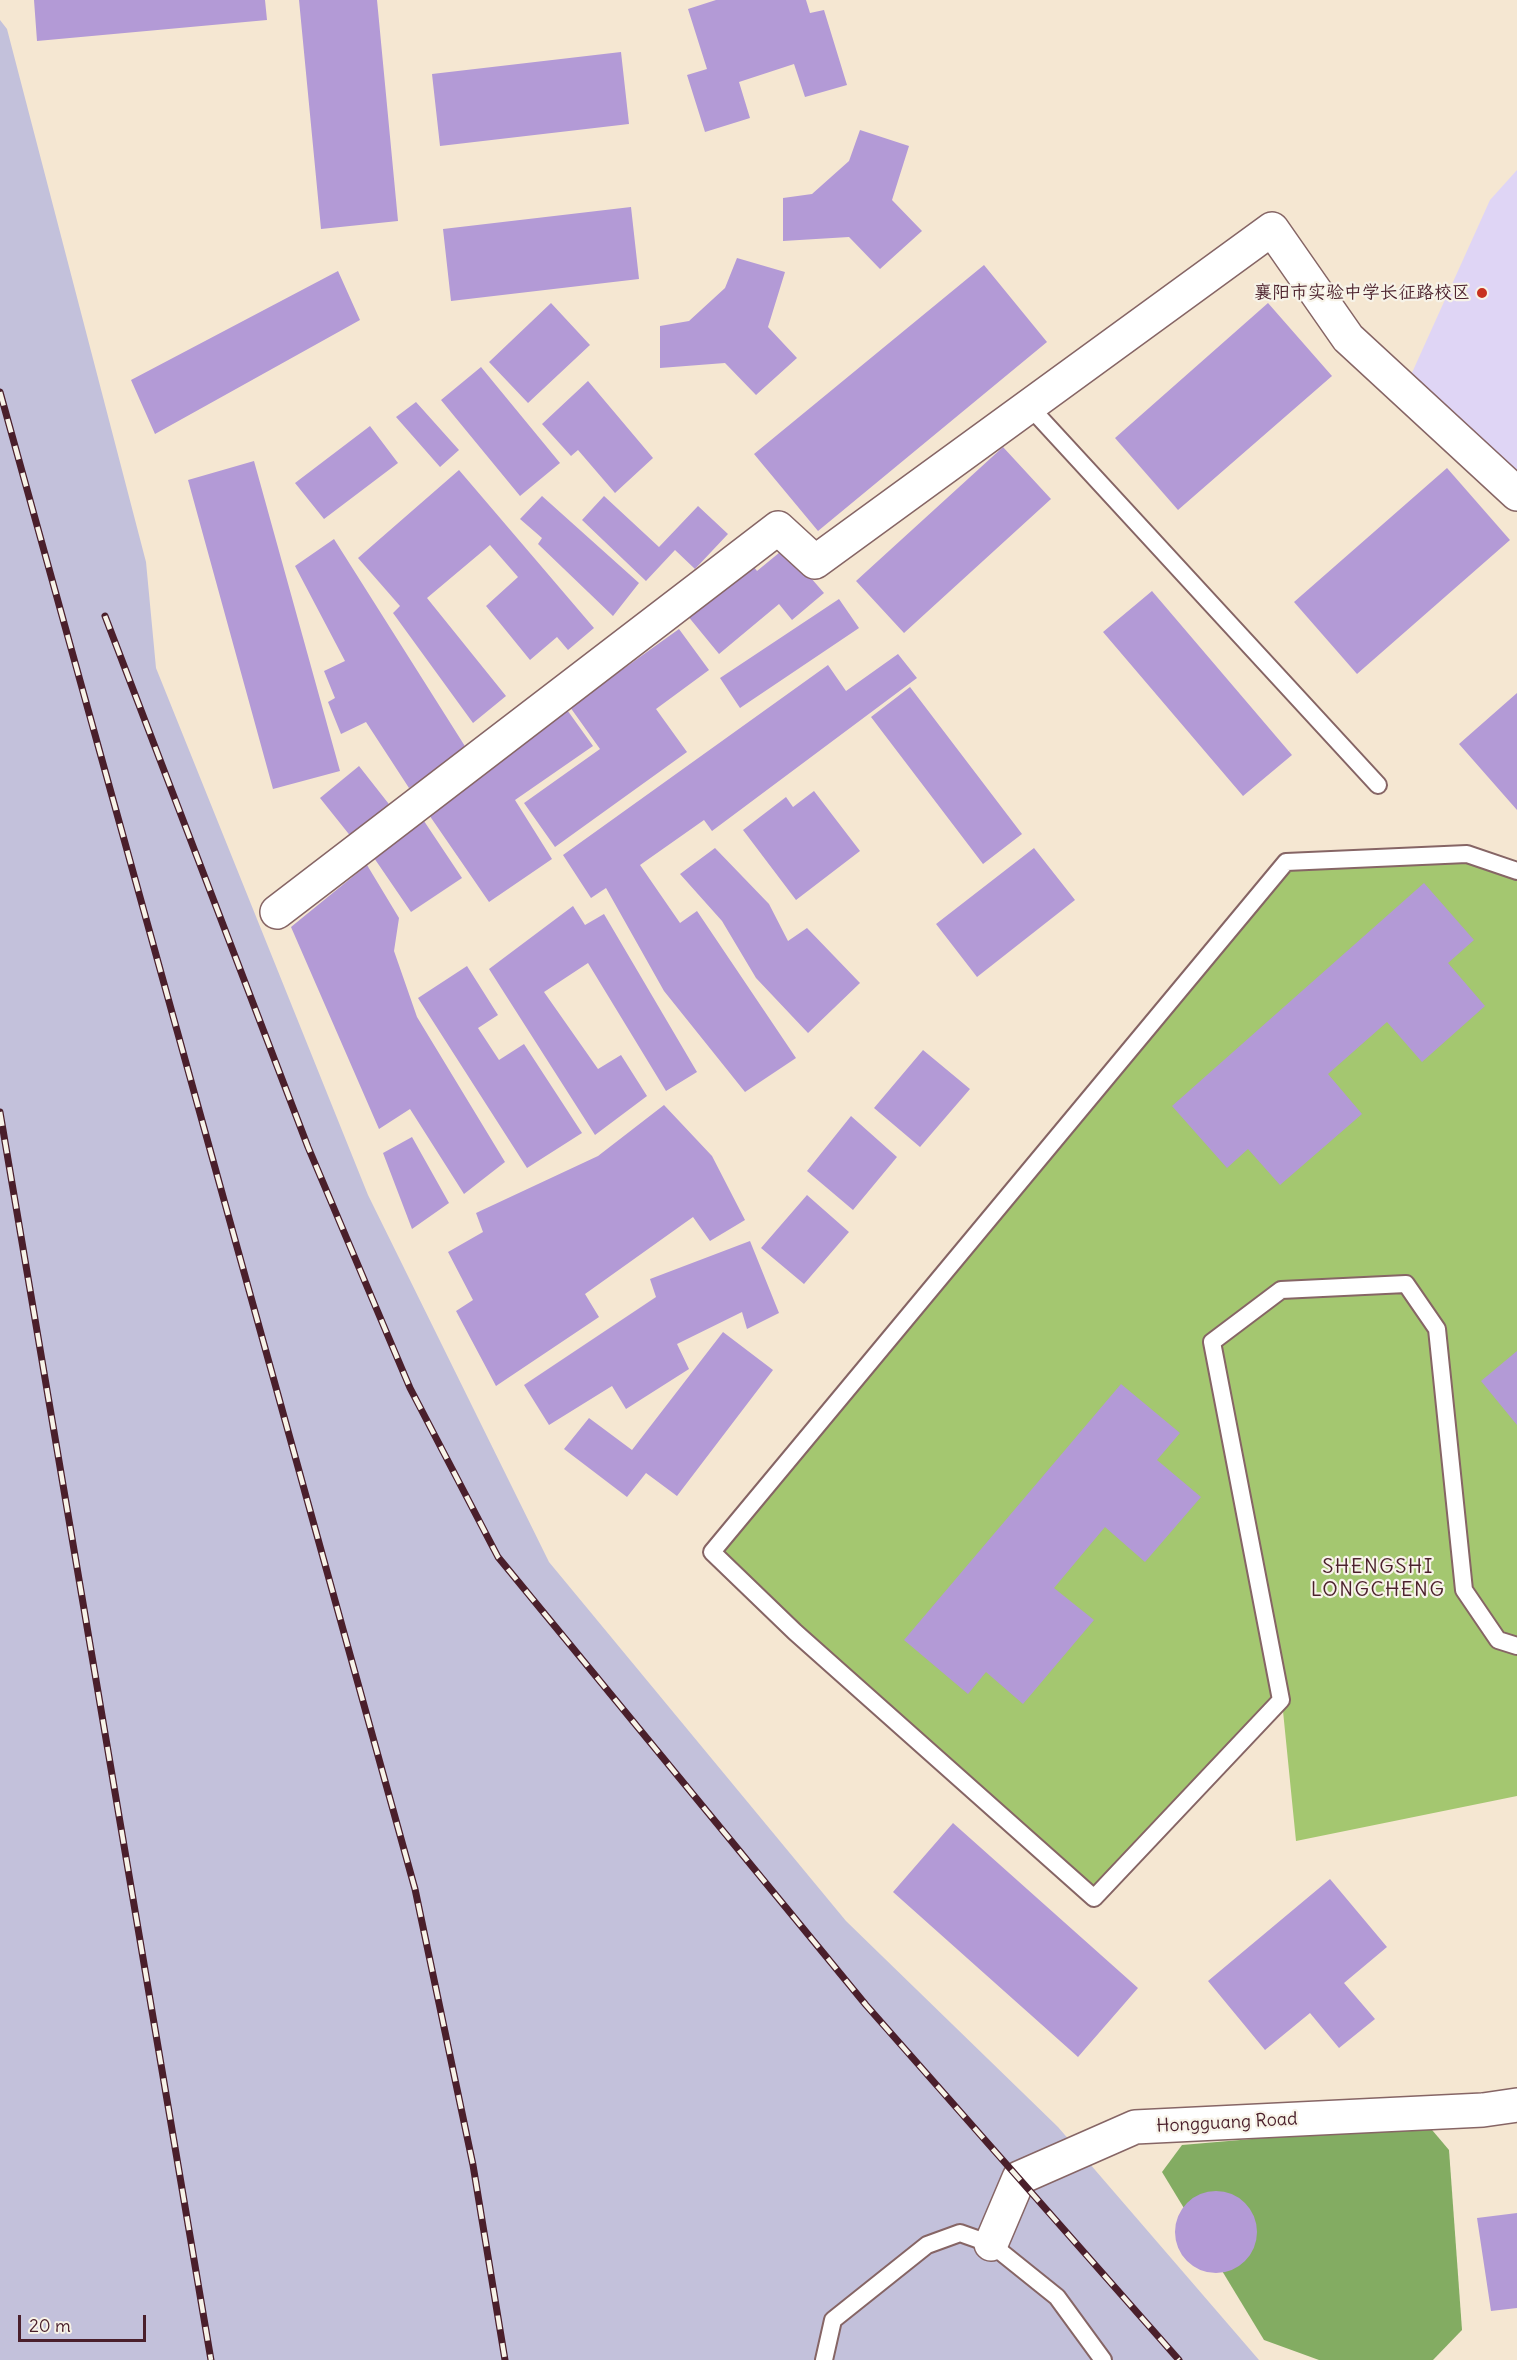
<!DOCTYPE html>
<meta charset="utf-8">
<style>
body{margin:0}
#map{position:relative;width:1517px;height:2360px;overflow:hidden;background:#f5e7d2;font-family:Delius,sans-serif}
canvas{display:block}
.scale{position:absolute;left:18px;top:2315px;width:128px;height:27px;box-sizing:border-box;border:3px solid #4a1f2b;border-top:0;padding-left:8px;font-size:18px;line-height:21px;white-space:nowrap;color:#4a1f2b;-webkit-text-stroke:4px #f7f3e8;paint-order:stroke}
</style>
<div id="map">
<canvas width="1517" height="2360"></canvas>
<div class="scale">20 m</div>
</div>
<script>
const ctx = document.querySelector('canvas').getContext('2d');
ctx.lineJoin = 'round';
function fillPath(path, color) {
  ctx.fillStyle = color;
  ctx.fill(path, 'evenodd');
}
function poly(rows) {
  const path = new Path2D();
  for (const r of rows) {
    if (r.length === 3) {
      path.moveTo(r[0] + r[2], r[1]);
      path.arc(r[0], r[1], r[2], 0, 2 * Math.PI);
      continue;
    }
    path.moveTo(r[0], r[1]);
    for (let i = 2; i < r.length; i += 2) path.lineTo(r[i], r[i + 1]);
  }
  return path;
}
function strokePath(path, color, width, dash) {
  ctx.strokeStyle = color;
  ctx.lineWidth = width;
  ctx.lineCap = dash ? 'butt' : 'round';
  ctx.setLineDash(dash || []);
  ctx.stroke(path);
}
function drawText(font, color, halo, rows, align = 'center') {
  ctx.font = font + ' Delius,"LXGW WenKai TC",sans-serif';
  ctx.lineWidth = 4.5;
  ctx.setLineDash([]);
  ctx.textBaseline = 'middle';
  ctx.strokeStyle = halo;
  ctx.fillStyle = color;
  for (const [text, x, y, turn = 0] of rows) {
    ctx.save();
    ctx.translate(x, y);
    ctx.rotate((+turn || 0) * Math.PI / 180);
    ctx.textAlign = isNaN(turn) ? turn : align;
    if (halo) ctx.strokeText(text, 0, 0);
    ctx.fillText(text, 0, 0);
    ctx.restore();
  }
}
fillPath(poly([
 [1517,170,1517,481,1406,386,1490,200]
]), '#dfd5f5');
fillPath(poly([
 [0,20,7,29,146,562,156,668,368,1195,549,1562,846,1921,1058,2127,1259,2360,0,2360]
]), '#c3c1db');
fillPath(poly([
 [1467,854,1517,871,1517,1796,1296,1841,1282,1701,1094,1898,712,1552,1286,862]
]), '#a4c770');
fillPath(poly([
 [1427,2124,1449,2150,1462,2330,1433,2360,1319,2360,1264,2340,1162,2172,1182,2145]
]), '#83ac62');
fillPath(poly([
 [34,0,265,0,267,20,37,41],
 [299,0,377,0,398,221,321,229],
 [716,0,806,0,810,13,824,10,847,85,805,97,794,64,739,82,750,118,705,132,687,75,707,69,688,9],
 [621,52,629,124,440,146,432,74],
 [860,130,909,146,892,200,922,231,880,269,849,237,783,241,783,198,812,194,849,161],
 [631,207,639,279,451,301,443,229],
 [737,258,785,272,768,327,797,358,756,395,725,363,660,368,660,326,689,321,725,288],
 [984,265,1047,342,818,531,754,454],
 [338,271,360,320,155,434,131,380],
 [551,303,590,345,528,403,489,362],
 [1268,303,1332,376,1178,510,1115,438],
 [481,367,560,463,520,496,441,400],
 [588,381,653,458,615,493,578,450,571,456,542,424],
 [416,402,459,450,440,467,396,417],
 [370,426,398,463,324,519,295,483],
 [1003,447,1051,499,904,633,856,581],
 [254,461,340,771,273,789,188,480],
 [1447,468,1510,540,1357,674,1294,602],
 [459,470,594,628,568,650,557,637,530,660,486,606,518,577,490,545,427,598,506,696,473,723,393,613,400,606,358,558],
 [542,496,639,583,613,616,538,544,542,538,520,519],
 [604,496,659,547,698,506,728,534,695,569,675,550,646,581,582,520],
 [334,539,468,751,409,788,366,722,341,734,328,702,335,698,324,671,345,661,295,566],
 [785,548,824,593,792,620,779,604,719,654,687,615,750,562,757,571],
 [1152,591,1292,755,1243,796,1103,632],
 [839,599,859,628,740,708,720,678],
 [679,629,709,670,656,709,687,752,555,847,524,803,600,749,570,707],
 [898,654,917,678,712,831,704,820,640,865,680,923,697,911,796,1058,745,1092,664,991,606,888,591,898,563,855,828,665,846,691],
 [910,687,1022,834,983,864,871,717],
 [1517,693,1517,810,1459,744],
 [565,707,593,746,515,800,552,859,489,902,425,809],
 [359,766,392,808,352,838,320,798],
 [814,791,860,851,796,900,743,830,786,797,793,807],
 [422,818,462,878,411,912,370,852],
 [715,848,769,904,788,941,807,928,860,983,808,1033,756,978,722,921,680,874],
 [1034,848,1075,900,977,977,936,924],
 [367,865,399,918,394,951,417,1017,505,1162,464,1194,410,1109,379,1129,291,927],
 [1424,883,1474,940,1448,963,1485,1006,1422,1062,1387,1022,1328,1074,1362,1114,1280,1185,1248,1149,1227,1168,1172,1106],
 [573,906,585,925,604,914,697,1072,666,1091,588,963,544,992,598,1069,621,1055,647,1096,595,1135,489,969],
 [467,966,498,1015,478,1028,499,1060,524,1044,582,1133,527,1168,418,998],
 [923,1050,970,1089,920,1147,874,1108],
 [664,1105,712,1156,745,1220,710,1241,693,1217,585,1294,599,1317,496,1386,456,1311,473,1300,448,1252,483,1232,476,1213,598,1156],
 [851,1116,897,1157,853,1210,807,1171],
 [412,1137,449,1203,412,1229,383,1153],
 [807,1195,849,1232,804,1284,761,1248],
 [750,1241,779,1313,747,1329,742,1312,677,1344,689,1369,626,1409,612,1386,549,1425,524,1385,656,1297,650,1279],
 [723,1332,773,1370,677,1496,646,1473,627,1497,564,1449,589,1418,632,1450],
 [1517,1351,1517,1425,1481,1381],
 [1121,1384,1180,1433,1157,1460,1201,1497,1145,1562,1105,1527,1054,1588,1094,1620,1023,1704,986,1672,968,1694,904,1640],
 [953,1823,1138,1988,1078,2057,893,1892],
 [1330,1879,1387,1947,1344,1983,1375,2019,1339,2048,1310,2013,1265,2050,1208,1981],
 [1216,2232,41],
 [1517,2213,1517,2308,1491,2311,1477,2218]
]), '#b39ad6');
const service = poly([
 [1029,406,1378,785],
 [1517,871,1467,854,1286,862,712,1552,795,1632,1094,1898,1281,1700,1212,1342,1281,1290,1406,1284,1437,1329,1464,1590,1498,1640,1517,1646],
 [824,2360,833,2320,927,2245,960,2233,991,2244,1057,2297,1103,2360]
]);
const minor = poly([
 [277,912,778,528,815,562,1272,229,1348,338,1517,494],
 [991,2244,1019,2178,1135,2127,1483,2110,1517,2105]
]);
strokePath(service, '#866565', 20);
strokePath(minor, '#866565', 36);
strokePath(service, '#fff', 16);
strokePath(minor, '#fff', 33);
const rail = poly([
 [0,392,415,1889,473,2165,505,2360],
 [105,616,308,1147,410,1388,498,1557,866,2005,1179,2360],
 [0,1112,211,2360]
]);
strokePath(rail, '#4a1f2b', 7);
strokePath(rail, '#f7f3e8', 4.5, [14]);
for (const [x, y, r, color] of [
 [1482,293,6,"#c8321e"]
]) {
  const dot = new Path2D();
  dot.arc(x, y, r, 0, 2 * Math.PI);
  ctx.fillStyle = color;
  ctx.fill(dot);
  strokePath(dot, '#f7f3e8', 2);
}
drawText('18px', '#4a1f2b', '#f7f3e8', [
 ["襄阳市实验中学长征路校区",1470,293]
], 'right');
drawText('18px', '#4a1f2b', '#f7f3e8', [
 ["Hongguang Road",1227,2123,-3]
]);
ctx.letterSpacing = '1.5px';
drawText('20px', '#4a1f2b', '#f7f3e8', [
 ["SHENGSHI",1378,1567],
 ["LONGCHENG",1378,1590]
]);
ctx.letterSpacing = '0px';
</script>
